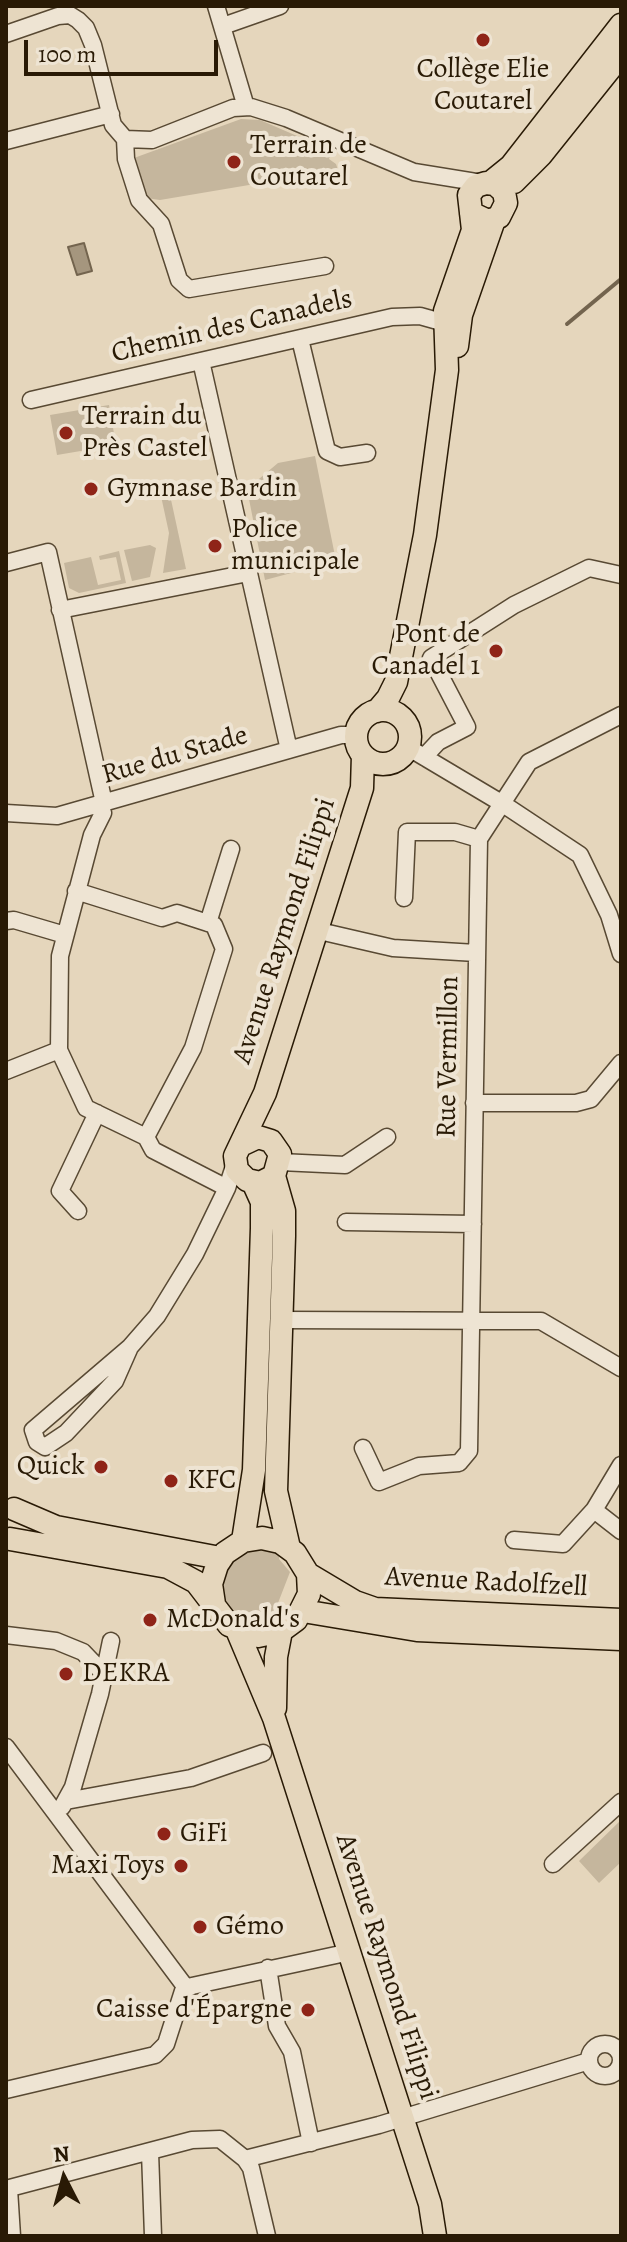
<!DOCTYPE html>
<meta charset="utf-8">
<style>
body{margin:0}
#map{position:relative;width:627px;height:2242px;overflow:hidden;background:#e5d6bc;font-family:Alegreya,serif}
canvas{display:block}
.frame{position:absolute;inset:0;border:8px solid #291a05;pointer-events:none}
.north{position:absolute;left:24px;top:2138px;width:80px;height:80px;-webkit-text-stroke:6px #eee4d3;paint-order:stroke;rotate:354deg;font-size:22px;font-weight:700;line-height:32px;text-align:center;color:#291a05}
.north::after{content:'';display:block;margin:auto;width:28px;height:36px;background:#291a05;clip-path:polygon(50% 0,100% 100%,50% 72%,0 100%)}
.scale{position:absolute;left:24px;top:40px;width:194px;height:36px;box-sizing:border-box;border:4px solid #291a05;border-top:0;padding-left:10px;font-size:24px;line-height:28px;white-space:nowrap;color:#291a05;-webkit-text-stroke:6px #eee4d3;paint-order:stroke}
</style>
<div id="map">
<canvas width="627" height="2242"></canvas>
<div class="frame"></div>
<div class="north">N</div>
<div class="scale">100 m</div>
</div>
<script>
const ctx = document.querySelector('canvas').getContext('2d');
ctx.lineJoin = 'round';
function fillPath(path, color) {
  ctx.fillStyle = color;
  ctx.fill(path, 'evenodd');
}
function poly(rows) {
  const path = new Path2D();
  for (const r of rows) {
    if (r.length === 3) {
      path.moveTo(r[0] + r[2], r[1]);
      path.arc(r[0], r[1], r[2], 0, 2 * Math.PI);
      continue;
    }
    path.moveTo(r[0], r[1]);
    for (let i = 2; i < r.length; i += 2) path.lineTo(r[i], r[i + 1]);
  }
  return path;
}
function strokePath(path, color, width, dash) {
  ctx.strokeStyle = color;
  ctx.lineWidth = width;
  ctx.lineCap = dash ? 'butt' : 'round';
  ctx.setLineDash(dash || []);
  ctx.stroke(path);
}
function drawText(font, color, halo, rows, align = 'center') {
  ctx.font = font + ' Alegreya,serif';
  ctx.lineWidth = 8;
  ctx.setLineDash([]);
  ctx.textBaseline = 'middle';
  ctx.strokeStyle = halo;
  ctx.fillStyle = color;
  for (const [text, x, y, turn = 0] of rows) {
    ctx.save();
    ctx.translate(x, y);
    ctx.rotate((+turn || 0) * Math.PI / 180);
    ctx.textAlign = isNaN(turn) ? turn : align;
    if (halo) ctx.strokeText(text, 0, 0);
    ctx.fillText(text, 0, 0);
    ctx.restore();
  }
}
fillPath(poly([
 [241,119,260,120,332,151,329,159,336,164,338,170,160,200,146,198,134,158],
 [109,405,116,445,57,455,50,415],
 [315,456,336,561,265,580,247,489,278,463],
 [170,495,186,569,163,573,169,533,161,496],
 [150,545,156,548,150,577,132,581,124,550],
 [119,551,126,583,79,593,69,588,64,563,91,557,98,585,121,580,116,557,100,560,99,556],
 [248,1548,279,1550,279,1559,290,1572,278,1603,288,1616,263,1627,238,1620,227,1609,220,1586,229,1561],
 [621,1820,621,1862,599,1883,579,1861]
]), '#c5b69d');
const water = poly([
 [84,243,92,271,77,275,68,247,84,243]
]);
fillPath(water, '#a5967e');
strokePath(water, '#73644e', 2);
strokePath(poly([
 [567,324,621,279]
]), '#73644e', 4);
const minor = poly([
 [216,6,246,107],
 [223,26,280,6],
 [6,34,58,16,70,15,78,20,86,28,93,45,113,125,125,139,152,140,233,108,251,107,286,118,414,172,482,183],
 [125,139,126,159,139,200,161,224,179,280,189,289,325,266],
 [6,141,111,114],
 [300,339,327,451,340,457,367,453],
 [201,361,289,750],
 [31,400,392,317,420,316,445,323],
 [6,563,48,552,104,803],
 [60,610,248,573],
 [409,748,503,804,580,855,609,915,621,954],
 [424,757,438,742,467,727,431,658,514,605,589,568,621,575],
 [100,804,103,813,92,835,60,956,59,1050,86,1108,146,1137,153,1150,227,1188],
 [6,813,57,816,341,735,356,735],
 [76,891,162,918,177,913,214,925,224,949,193,1048,146,1137],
 [404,898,407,832,455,832,479,839],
 [6,921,14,920,65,935],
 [208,923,231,849],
 [315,930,393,948,476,953],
 [6,1071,59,1050],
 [474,1103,576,1103,591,1099,621,1063],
 [280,1162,345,1165,387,1137],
 [78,1211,60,1191,97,1113],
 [346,1222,473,1224],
 [283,1320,541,1321,621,1368],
 [130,1347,115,1381,66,1433,45,1447,37,1442,33,1430,130,1347,157,1316,195,1254,227,1188,235,1163],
 [363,1448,379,1482,419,1466,459,1463,469,1451,479,839,529,762,621,715],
 [621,1465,594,1510,621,1531],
 [514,1540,563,1544,594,1510],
 [6,1635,56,1641,83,1652,104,1674],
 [6,1747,187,1989],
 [66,1801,191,1778,263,1753],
 [62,1807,73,1787,100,1694,111,1641],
 [553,1864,621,1802],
 [268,1968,277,2026,292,2052,311,2143],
 [605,2060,16],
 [6,2090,155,2055,166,2044,183,1991,192,1986,350,1952],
 [150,2152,153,2236],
 [245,2159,379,2125,589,2061],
 [6,2189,192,2140,220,2139,245,2159,251,2168,267,2236],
 [9,2189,12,2236]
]);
const major = poly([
 [514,182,541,155,621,55],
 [490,183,511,166,621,25],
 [457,346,461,315,494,220],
 [383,737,27],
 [377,711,388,698,396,682,425,535,447,370,445,311,473,230,469,195,476,186,486,183,495,184,504,192,506,203,499,217,488,221,471,213],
 [241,1145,258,1137,271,1141,280,1154,274,1176,260,1183,247,1180,237,1170,235,1156,265,1093,362,788,363,755],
 [274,1176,284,1211,284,1236,276,1491,289,1548],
 [14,1509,56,1527,220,1558],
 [10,1539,168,1567,196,1582,229,1625,258,1636,281,1631,296,1620,309,1594,308,1574,295,1553,280,1542,262,1538,243,1541,225,1553,217,1565,211,1584,214,1604],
 [243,1541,254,1470,262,1228,262,1202,253,1182],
 [308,1574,355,1602,375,1609,621,1620],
 [303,1611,417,1630,621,1639],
 [237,1630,274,1718,430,2204,435,2236],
 [275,1708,276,1657,281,1631]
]);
strokePath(minor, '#584933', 19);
strokePath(major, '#291a05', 25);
strokePath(minor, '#eee4d3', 16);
strokePath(major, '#e5d6bc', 22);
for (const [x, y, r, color] of [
 [483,40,8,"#8f2418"],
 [234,162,8,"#8f2418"],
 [66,433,8,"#8f2418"],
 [91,489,8,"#8f2418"],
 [215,546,8,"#8f2418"],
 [496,651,8,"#8f2418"],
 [101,1467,8,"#8f2418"],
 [171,1481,8,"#8f2418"],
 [150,1620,8,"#8f2418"],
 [66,1674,8,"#8f2418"],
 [164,1834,8,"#8f2418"],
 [181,1866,8,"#8f2418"],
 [200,1927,8,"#8f2418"],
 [308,2010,8,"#8f2418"]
]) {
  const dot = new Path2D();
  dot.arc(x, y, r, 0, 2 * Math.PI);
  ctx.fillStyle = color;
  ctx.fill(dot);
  strokePath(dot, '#eee4d3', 3);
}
drawText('28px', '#291a05', '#eee4d3', [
 ["Collège Elie",483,70,"center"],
 ["Coutarel",483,102,"center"],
 ["Terrain de",250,146],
 ["Coutarel",250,178],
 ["Terrain du",82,417],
 ["Près Castel",82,449],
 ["Gymnase Bardin",107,489],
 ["Police",231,530],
 ["municipale",231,562],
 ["Pont de",480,635,"right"],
 ["Canadel 1",480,667,"right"],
 ["Quick",85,1467,"right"],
 ["KFC",187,1481],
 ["McDonald's",166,1620],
 ["DEKRA",82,1674],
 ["GiFi",180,1834],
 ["Maxi Toys",165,1866,"right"],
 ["Gémo",216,1927],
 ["Caisse d'Épargne",292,2010,"right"]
], 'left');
drawText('28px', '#291a05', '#eee4d3', [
 ["Chemin des Canadels",232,327,-13],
 ["Rue du Stade",175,756,-16],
 ["Avenue Raymond Filippi",285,931,-72],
 ["Rue Vermillon",449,1057,-89],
 ["Avenue Radolfzell",486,1583,3],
 ["Avenue Raymond Filippi",386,1967,72]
]);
</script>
